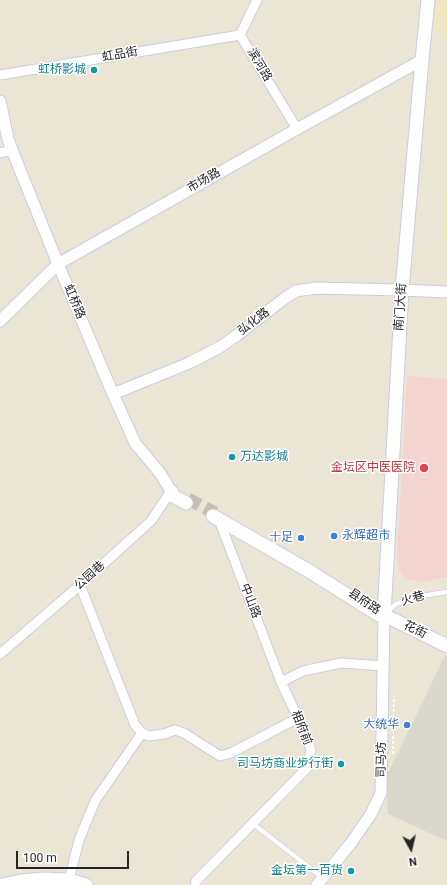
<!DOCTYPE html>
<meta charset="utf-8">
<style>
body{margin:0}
#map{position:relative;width:447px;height:885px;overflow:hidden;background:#ebe5d6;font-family:Roboto,sans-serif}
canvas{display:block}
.north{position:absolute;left:391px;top:829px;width:40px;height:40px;-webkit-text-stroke:3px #fff;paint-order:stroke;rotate:172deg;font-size:11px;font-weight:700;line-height:16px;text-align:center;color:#262626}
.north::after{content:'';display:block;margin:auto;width:14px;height:18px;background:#262626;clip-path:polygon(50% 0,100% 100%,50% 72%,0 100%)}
.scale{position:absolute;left:16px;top:851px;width:113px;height:18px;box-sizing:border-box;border:2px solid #262626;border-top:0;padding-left:5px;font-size:12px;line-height:14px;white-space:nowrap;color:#262626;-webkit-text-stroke:3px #fff;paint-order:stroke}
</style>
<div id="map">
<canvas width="447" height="885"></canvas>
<div class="north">N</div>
<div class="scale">100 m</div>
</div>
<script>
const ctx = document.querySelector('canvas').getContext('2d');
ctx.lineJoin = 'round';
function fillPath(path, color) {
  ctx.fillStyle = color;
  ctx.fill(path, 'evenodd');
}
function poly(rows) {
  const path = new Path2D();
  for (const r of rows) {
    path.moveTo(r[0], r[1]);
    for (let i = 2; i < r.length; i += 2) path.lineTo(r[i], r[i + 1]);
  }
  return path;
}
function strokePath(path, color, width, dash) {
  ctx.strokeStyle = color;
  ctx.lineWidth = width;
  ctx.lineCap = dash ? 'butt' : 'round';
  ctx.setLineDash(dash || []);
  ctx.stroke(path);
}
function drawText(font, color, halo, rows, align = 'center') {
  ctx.font = font + ' Roboto,"Noto Sans SC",sans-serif';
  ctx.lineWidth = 3;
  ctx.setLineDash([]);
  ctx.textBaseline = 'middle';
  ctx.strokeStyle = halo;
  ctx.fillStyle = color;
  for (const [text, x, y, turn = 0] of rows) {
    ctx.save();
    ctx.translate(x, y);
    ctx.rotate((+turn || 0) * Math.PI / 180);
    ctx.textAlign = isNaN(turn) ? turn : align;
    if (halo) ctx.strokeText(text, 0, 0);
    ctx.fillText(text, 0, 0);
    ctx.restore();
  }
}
fillPath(poly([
 [434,0,447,0,447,38,432,29],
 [447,179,447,242,443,242]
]), '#efe7c2');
fillPath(poly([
 [407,376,447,379,447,577,422,582,407,579,399,570,397,557]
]), '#f4d4d1');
fillPath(poly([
 [445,656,447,657,447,841,388,814,386,777]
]), '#dad7cd');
strokePath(poly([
 [188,499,215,513]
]), '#c4bfb3', 13, [13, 6]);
const service = poly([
 [386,613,396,604,421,596,447,592],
 [252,823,323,878]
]);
const minor = poly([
 [257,0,240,35,297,129],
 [0,75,240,35],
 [0,153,12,150],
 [219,520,281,682],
 [80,585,135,725,142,733,149,736,164,734,175,730,184,733,220,756,231,753,298,718],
 [0,654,80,585,151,521,171,491],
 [69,880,79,840,95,801,142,733],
 [195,885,196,881,307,768,311,750,298,718,281,682,303,671,341,663,383,666]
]);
const tertiary = poly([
 [0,101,8,139,12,150,58,264,113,394,135,443,160,473,171,491],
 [0,321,58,264,297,129,422,60],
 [113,394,189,363,220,347,236,336,285,298,296,291,316,288,402,290,447,292],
 [317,885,351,843,371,814,381,793,384,615]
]);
const secondary = poly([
 [171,491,173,496,186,503],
 [213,516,309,571,379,615,384,615,447,646],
 [384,615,402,290,422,60,428,0],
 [2,885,21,881,44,879,69,880,86,885]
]);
strokePath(service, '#cbcce2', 6);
strokePath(minor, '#cbcce2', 11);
strokePath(tertiary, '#cbcce2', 13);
strokePath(secondary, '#cbcce2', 15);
strokePath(poly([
 [393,722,394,696],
 [393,754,393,727]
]), '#fff', 1.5, [3, 2]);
strokePath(service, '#fff', 4.5);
strokePath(minor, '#fff', 9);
strokePath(tertiary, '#fff', 11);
strokePath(secondary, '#fff', 13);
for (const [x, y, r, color] of [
 [94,70,4,"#0f9aa8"],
 [232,457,4,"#0f9aa8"],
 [424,468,5,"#e0444e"],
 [334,536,4,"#3f7fe0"],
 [301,538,4,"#3f7fe0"],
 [407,725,4,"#3f7fe0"],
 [341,764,4,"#0f9aa8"],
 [351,871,4,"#0f9aa8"]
]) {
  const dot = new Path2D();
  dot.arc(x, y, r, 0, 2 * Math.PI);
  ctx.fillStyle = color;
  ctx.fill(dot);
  strokePath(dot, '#fff', 1.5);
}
drawText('12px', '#262626', '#fff', [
 ["虹品街",120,55,-10],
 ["滨河路",259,65,59],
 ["市场路",204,181,-30],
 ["虹桥路",74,302,67],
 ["南门大街",401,307,-86],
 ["弘化路",254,322,-37],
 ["公园巷",90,576,-42],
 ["火巷",413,599,-16],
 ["中山路",250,601,69],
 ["县府路",364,602,34],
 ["花街",415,630,26],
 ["相府前",301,728,68],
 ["司马坊",382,760,-89]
]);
drawText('12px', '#0d838f', '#fff', [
 ["虹桥影城",86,70],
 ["万达影城",240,457,"left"],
 ["司马坊商业步行街",333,764],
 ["金坛第一百货",343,871]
], 'right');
drawText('12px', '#be3a42', '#fff', [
 ["金坛区中医医院",415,468]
], 'right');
drawText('12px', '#366cbe', '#fff', [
 ["永辉超市",342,536,"left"],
 ["十足",293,538],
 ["大统华",399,725]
], 'right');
</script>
